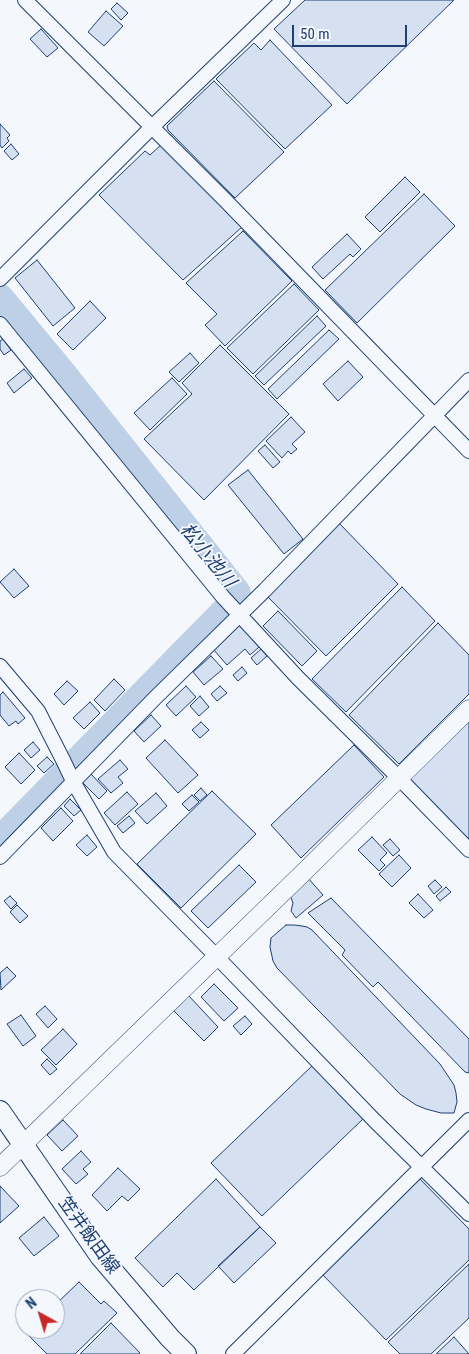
<!DOCTYPE html>
<meta charset="utf-8">
<style>
body{margin:0}
#map{position:relative;width:469px;height:1354px;overflow:hidden;background:#f4f7fb;font-family:"Roboto Condensed",sans-serif}
canvas{display:block}
.north{position:absolute;left:15px;top:1289px;width:50px;height:50px;box-sizing:border-box;background:#f4f7fb;border:1px solid #9eadc5;border-radius:50%;rotate:321deg;font-size:14px;font-weight:700;line-height:20px;text-align:center;color:#1d3f73}
.north::after{content:'';display:block;margin:auto;width:18px;height:22px;background:#c62828;clip-path:polygon(50% 0,100% 100%,50% 72%,0 100%)}
.scale{position:absolute;left:292px;top:25px;width:115px;height:22px;box-sizing:border-box;border:2px solid #1d3f73;border-top:0;padding-left:6px;font-size:15px;line-height:18px;white-space:nowrap;color:#1d3f73;-webkit-text-stroke:4px #f4f7fb;paint-order:stroke}
</style>
<div id="map">
<canvas width="469" height="1354"></canvas>
<div class="north">N</div>
<div class="scale">50 m</div>
</div>
<script>
const ctx = document.querySelector('canvas').getContext('2d');
ctx.lineJoin = 'round';
function poly(rows) {
  const path = new Path2D();
  for (const r of rows) {
    path.moveTo(r[0], r[1]);
    for (let i = 2; i < r.length; i += 2) path.lineTo(r[i], r[i + 1]);
  }
  return path;
}
function strokePath(path, color, width, dash) {
  ctx.strokeStyle = color;
  ctx.lineWidth = width;
  ctx.lineCap = dash ? 'butt' : 'round';
  ctx.setLineDash(dash || []);
  ctx.stroke(path);
}
function fillPath(path, color) {
  ctx.fillStyle = color;
  ctx.fill(path, 'evenodd');
}
function drawText(font, color, halo, rows, align = 'center') {
  ctx.font = font + ' "Roboto Condensed","Noto Sans JP",sans-serif';
  ctx.lineWidth = 4;
  ctx.setLineDash([]);
  ctx.textBaseline = 'middle';
  ctx.strokeStyle = halo;
  ctx.fillStyle = color;
  for (const [text, x, y, turn = 0] of rows) {
    ctx.save();
    ctx.translate(x, y);
    ctx.rotate((+turn || 0) * Math.PI / 180);
    ctx.textAlign = isNaN(turn) ? turn : align;
    if (halo) ctx.strokeText(text, 0, 0);
    ctx.fillText(text, 0, 0);
    ctx.restore();
  }
}
strokePath(poly([
 [0,298,63,374,237,593,235,600,220,616,0,840]
]), '#bed0e5', 28);
const building = poly([
 [305,0,454,0,347,104,274,29,305,0],
 [117,3,128,13,121,20,111,9,117,3],
 [106,11,123,26,104,46,88,32,106,11],
 [41,29,58,48,47,57,30,39,41,29],
 [270,40,332,105,285,149,216,79,254,43,261,50,270,40],
 [214,81,284,152,235,198,168,130,167,126,214,81],
 [0,124,10,135,7,138,9,141,2,148,0,145,0,124],
 [11,144,19,154,12,160,4,151,11,144],
 [162,144,242,227,183,280,99,195,145,151,150,155,162,144],
 [405,177,420,192,380,232,365,217,405,177],
 [424,194,455,226,357,323,325,290,424,194],
 [243,231,292,281,225,346,205,325,217,314,186,283,243,231],
 [347,234,361,249,353,257,350,254,323,279,312,267,347,234],
 [37,260,75,308,53,326,15,278,37,260],
 [294,284,319,310,253,374,227,348,294,284],
 [90,301,106,318,73,350,57,334,90,301],
 [317,316,326,326,264,385,255,376,317,316],
 [329,330,339,339,277,399,268,389,329,330],
 [3,339,11,350,4,355,0,349,0,341,3,339],
 [220,345,289,414,204,500,144,439,192,394,182,383,220,345],
 [190,353,199,363,179,382,169,372,190,353],
 [348,361,363,377,338,401,323,384,348,361],
 [24,369,32,378,14,393,7,383,24,369],
 [172,378,187,394,150,430,134,413,172,378],
 [291,417,305,432,292,444,297,449,291,454,288,451,282,458,266,441,291,417],
 [265,445,280,462,273,468,258,451,265,445],
 [248,470,303,539,284,554,228,485,248,470],
 [339,523,398,584,326,656,267,596,339,523],
 [14,569,29,586,14,598,0,582,14,569],
 [402,587,435,621,346,712,312,679,402,587],
 [278,611,317,651,302,666,263,626,278,611],
 [438,623,469,655,469,694,399,764,349,715,438,623],
 [240,625,259,647,250,655,245,649,227,665,213,649,240,625],
 [261,649,267,656,257,665,251,658,261,649],
 [211,656,223,669,204,685,193,672,211,656],
 [242,667,247,673,238,681,233,675,242,667],
 [114,679,125,690,105,711,94,700,114,679],
 [67,681,78,691,64,705,54,694,67,681],
 [186,686,196,697,176,716,166,705,186,686],
 [220,686,227,693,217,701,211,694,220,686],
 [3,692,25,718,18,724,16,721,9,726,0,715,0,695,3,692],
 [200,696,209,707,199,716,190,706,200,696],
 [90,702,100,713,84,729,73,718,90,702],
 [151,715,161,726,144,742,134,731,151,715],
 [469,720,469,840,409,778,469,720],
 [201,722,209,730,200,738,192,730,201,722],
 [165,740,198,775,178,793,146,758,165,740],
 [33,742,40,750,31,758,24,750,33,742],
 [354,745,384,777,301,858,271,825,354,745],
 [19,753,35,770,21,784,5,767,19,753],
 [47,757,54,764,44,773,37,766,47,757],
 [120,760,128,769,118,777,123,783,111,793,98,779,120,760],
 [91,774,107,791,99,799,82,782,91,774],
 [201,788,207,795,200,801,194,795,201,788],
 [212,791,256,834,181,908,137,864,212,791],
 [127,792,138,804,115,825,104,813,127,792],
 [156,793,167,806,147,824,135,811,156,793],
 [192,795,199,802,189,811,182,804,192,795],
 [70,799,81,810,74,816,64,806,70,799],
 [61,808,73,821,53,841,41,828,61,808],
 [129,816,135,823,123,833,117,826,129,816],
 [87,835,97,847,87,856,76,845,87,835],
 [372,837,387,853,380,860,385,865,379,871,358,850,372,837],
 [390,839,400,850,393,856,383,845,390,839],
 [399,855,411,868,392,887,379,874,399,855],
 [239,865,256,882,208,928,191,911,239,865],
 [308,878,323,895,296,918,291,911,293,903,290,895,308,878],
 [435,880,442,887,434,894,428,886,435,880],
 [446,887,451,892,440,901,436,896,446,887],
 [418,894,433,910,424,918,409,903,418,894],
 [10,896,17,903,11,909,4,901,10,896],
 [331,898,469,1039,469,1073,465,1072,378,982,373,987,342,955,345,950,308,913,331,898],
 [17,905,28,916,20,923,10,912,17,905],
 [286,925,294,925,302,926,307,927,312,930,440,1064,454,1085,456,1093,457,1102,454,1113,441,1113,426,1109,416,1105,400,1094,277,968,273,961,270,947,271,938,286,925],
 [7,967,16,976,1,990,0,973,7,967],
 [214,984,238,1008,224,1021,201,997,214,984],
 [188,995,218,1027,204,1041,173,1010,188,995],
 [45,1006,57,1019,48,1028,36,1014,45,1006],
 [21,1015,36,1036,23,1046,7,1024,21,1015],
 [245,1016,252,1024,241,1035,233,1026,245,1016],
 [63,1029,77,1044,56,1065,41,1050,63,1029],
 [47,1059,57,1069,50,1075,41,1065,47,1059],
 [313,1065,364,1118,262,1216,211,1163,313,1065],
 [63,1120,78,1136,62,1151,47,1135,63,1120],
 [81,1151,91,1162,83,1169,88,1174,76,1184,62,1169,81,1151],
 [118,1168,140,1189,128,1201,122,1196,107,1211,92,1195,118,1168],
 [419,1178,469,1229,469,1260,386,1340,322,1274,419,1178],
 [216,1179,260,1227,194,1290,177,1273,163,1287,135,1258,216,1179],
 [0,1186,19,1206,0,1223,0,1186],
 [44,1217,59,1236,34,1256,19,1238,44,1217],
 [260,1227,276,1243,234,1283,218,1266,260,1227],
 [469,1264,469,1318,431,1354,400,1354,388,1342,469,1264],
 [79,1282,101,1304,104,1301,117,1313,75,1354,47,1354,26,1333,31,1329,55,1329,55,1305,79,1282],
 [111,1323,140,1353,138,1354,80,1354,111,1323],
 [454,1337,469,1354,436,1354,454,1337]
]);
fillPath(building, '#d5e0f0');
strokePath(building, '#1d3f73', 1);
const minor = poly([
 [25,0,225,200,469,451],
 [0,279,152,127,283,0],
 [0,324,223,597,298,678,398,777,469,850],
 [0,666,38,711,63,760,74,783,114,852,216,956,374,1120,469,1214],
 [0,857,155,698,265,590,469,380],
 [233,1354,469,1120]
]);
const tertiary = poly([
 [0,1167,308,868,469,709]
]);
const secondary = poly([
 [0,1111,100,1256,170,1338,186,1354]
]);
strokePath(minor, '#1d3f73', 16);
strokePath(tertiary, '#1d3f73', 19);
strokePath(secondary, '#1d3f73', 22);
strokePath(minor, '#f4f7fb', 14);
strokePath(tertiary, '#f4f7fb', 18);
strokePath(secondary, '#f4f7fb', 20);
drawText('18px', '#1d3f73', '#f4f7fb', [
 ["笠井飯田線",88,1236,54]
]);
drawText('italic 19px', '#1d3f73', '#f4f7fb', [
 ["松小池川",207,556,51]
]);
</script>
